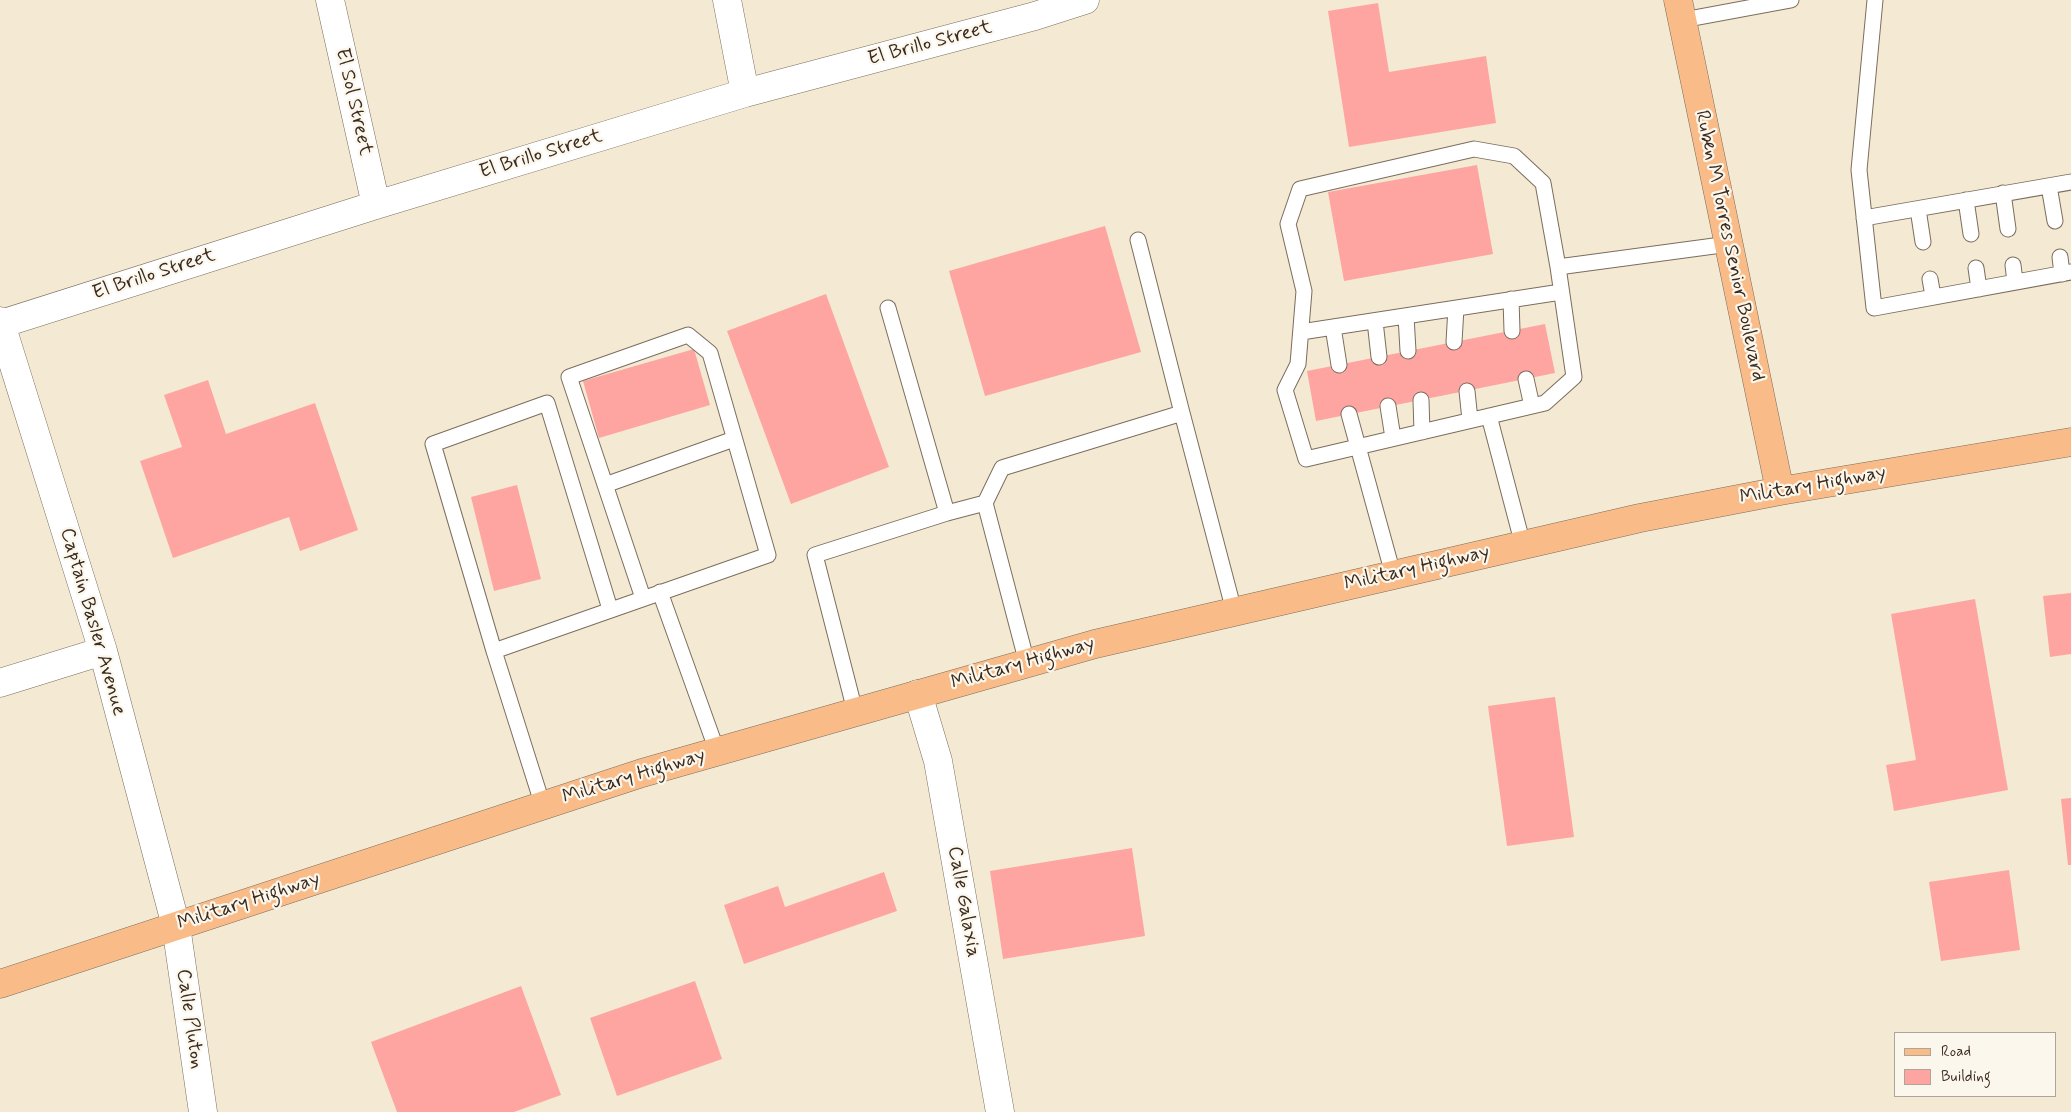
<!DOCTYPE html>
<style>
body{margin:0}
#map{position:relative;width:2071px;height:1112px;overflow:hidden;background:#f4ead3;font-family:Mynerve,sans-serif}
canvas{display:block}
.legend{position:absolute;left:1894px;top:1032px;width:162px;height:65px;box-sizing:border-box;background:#fbf7ec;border:1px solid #aea59a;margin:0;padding:6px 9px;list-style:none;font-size:15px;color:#3b2a1e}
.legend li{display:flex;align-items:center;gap:10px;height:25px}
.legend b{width:25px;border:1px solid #aea59a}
</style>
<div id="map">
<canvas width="2071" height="1112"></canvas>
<ul class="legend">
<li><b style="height:6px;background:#f9bc89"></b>Road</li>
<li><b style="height:14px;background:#fea5a1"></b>Building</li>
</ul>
</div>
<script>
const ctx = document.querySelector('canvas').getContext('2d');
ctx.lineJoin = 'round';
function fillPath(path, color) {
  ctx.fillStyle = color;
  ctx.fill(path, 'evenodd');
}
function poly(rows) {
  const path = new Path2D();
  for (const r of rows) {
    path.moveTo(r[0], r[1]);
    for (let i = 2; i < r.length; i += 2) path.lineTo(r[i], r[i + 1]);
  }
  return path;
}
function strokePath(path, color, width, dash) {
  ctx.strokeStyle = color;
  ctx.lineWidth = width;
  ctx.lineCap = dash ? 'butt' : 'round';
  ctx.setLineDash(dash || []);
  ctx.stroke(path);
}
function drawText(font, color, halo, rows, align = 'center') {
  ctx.font = font + ' Mynerve,sans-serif';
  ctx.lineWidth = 4.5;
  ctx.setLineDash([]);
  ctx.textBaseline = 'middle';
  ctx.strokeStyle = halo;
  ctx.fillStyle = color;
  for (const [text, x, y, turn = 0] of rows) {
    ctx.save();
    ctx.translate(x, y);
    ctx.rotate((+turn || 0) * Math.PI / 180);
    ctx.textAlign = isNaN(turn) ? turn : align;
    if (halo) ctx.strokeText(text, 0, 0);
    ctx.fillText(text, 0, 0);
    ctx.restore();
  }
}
fillPath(poly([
 [1378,3,1389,72,1486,56,1496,123,1349,147,1328,11],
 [1477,165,1493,254,1344,281,1328,192],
 [1105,226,1141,352,985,396,949,271],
 [826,294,889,467,791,504,727,331],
 [1545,324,1555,373,1316,421,1307,371],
 [694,349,710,405,599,438,583,381],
 [208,380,226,434,315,403,358,530,300,551,289,517,173,558,140,461,182,447,164,395],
 [517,485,541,579,494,591,471,497],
 [2071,593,2071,654,2050,657,2043,596],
 [1975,599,2008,790,1894,811,1886,765,1916,760,1891,614],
 [1555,697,1574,837,1507,846,1488,706],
 [2071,798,2071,865,2068,865,2061,799],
 [1132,848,1145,936,1003,959,990,871],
 [2009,870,2020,950,1941,961,1929,882],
 [884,872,897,911,744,964,724,905,778,886,785,907],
 [695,981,722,1059,617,1096,590,1018],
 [521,986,561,1095,514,1112,397,1112,371,1042]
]), '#fea5a1');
const lane = poly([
 [1875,0,1859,170,1874,308,2071,272],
 [1683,20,1791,0],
 [2049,186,2055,221],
 [2003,193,2008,229],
 [1966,200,1971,234],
 [1918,209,1923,242],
 [1864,218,2071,182],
 [1138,240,1182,413],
 [2060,257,2062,274],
 [2013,265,2015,282],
 [1558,267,1574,377,1545,403,1306,459,1285,390,1298,364,1304,291,1288,224,1300,189,1474,149,1514,156,1543,183,1558,267,1729,244],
 [1976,268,1979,289],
 [1930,279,1933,296],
 [1511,299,1512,331],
 [888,308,947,513],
 [1406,316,1408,351],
 [1375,321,1379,357],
 [1333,327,1339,365],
 [1301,332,1561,292],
 [1454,342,1456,308],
 [1526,379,1532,406],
 [1467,391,1470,420],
 [1421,400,1422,432],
 [1388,406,1393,438],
 [1349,414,1393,574],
 [1489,416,1523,545],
 [605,485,734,439],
 [985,503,1002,468,1182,413,1234,611],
 [660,592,717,751],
 [494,651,433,444,547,403,610,609],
 [855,711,815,555,947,513,985,503,1027,663],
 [543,806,494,651,768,555,710,353,688,335,569,377,643,598]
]);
const street = poly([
 [330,0,376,205],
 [727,0,745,93],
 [0,321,103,651,176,926,203,1112],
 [1,324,376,205,745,93,1035,16,1085,0],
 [0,683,103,651],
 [918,694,938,761,1000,1112]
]);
const primary = poly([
 [1678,0,1780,491],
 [0,984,642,773,1095,644,1640,518,1780,491,2071,442]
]);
strokePath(lane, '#7c6d5d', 17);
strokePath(street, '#7c6d5d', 29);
strokePath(primary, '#7c6d5d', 29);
strokePath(lane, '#fff', 15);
strokePath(street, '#fff', 28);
strokePath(primary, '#f9bc89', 28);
drawText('20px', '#3b2a1e', '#fbf7ec', [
 ["El Brillo Street",930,44,-15],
 ["El Sol Street",353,102,77],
 ["El Brillo Street",541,155,-17],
 ["Ruben M Torres Senior Boulevard",1729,246,78],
 ["El Brillo Street",154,275,-18],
 ["Military Highway",1813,486,-10],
 ["Military Highway",1417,569,-13],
 ["Captain Basler Avenue",92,622,74],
 ["Military Highway",1023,664,-16],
 ["Military Highway",634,777,-17],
 ["Military Highway",249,902,-18],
 ["Calle Galaxia",963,902,80],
 ["Calle Pluton",189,1019,82]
]);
</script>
